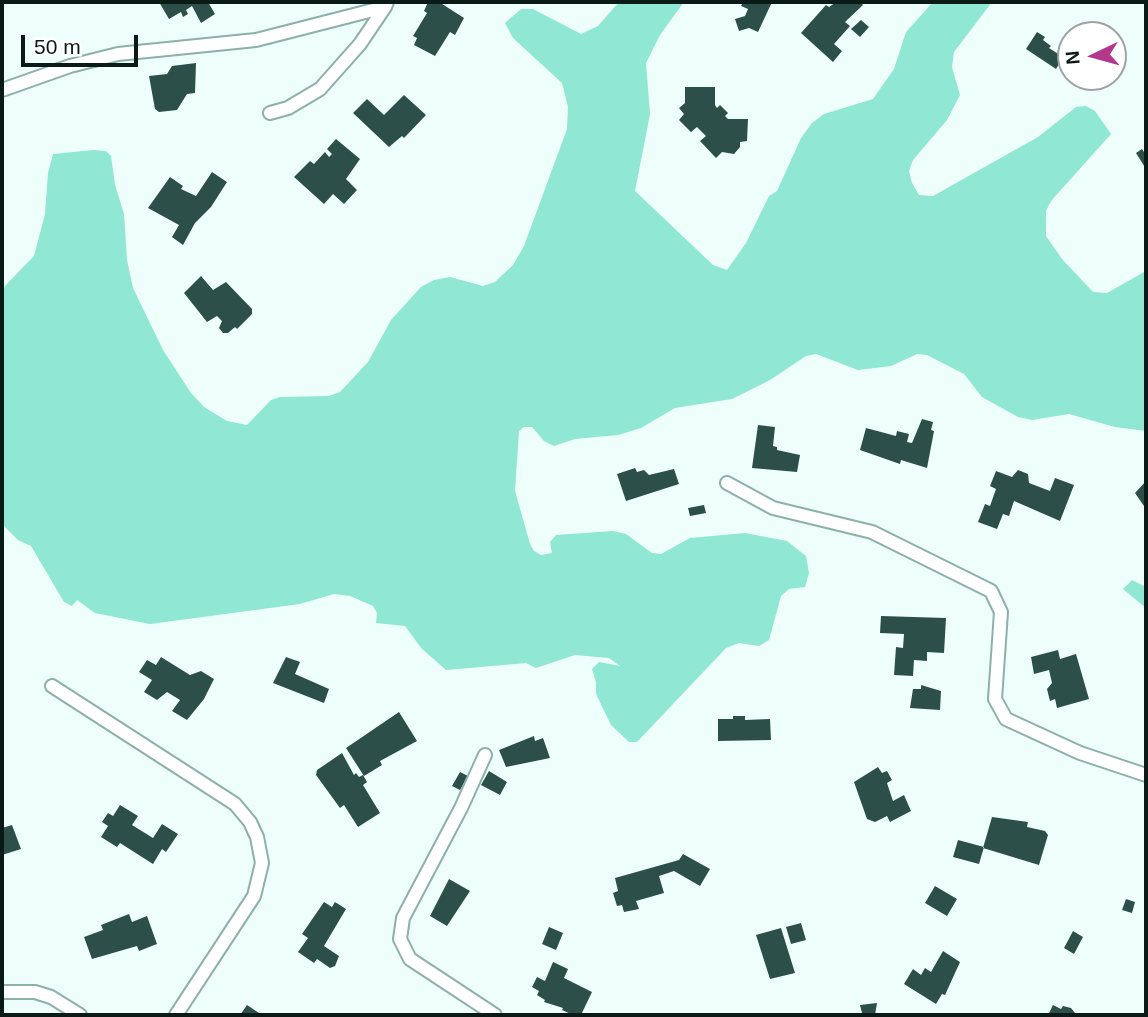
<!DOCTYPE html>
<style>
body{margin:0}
#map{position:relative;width:1148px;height:1017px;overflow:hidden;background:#eefefa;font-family:Helvetica,sans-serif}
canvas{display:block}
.frame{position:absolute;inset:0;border:4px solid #0a1a16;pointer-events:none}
.north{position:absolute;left:1057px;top:21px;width:70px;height:70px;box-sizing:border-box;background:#fff;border:2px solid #9da3a2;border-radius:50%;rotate:265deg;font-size:19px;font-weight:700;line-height:28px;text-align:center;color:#0a1a16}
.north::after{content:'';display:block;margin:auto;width:24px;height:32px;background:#b3388b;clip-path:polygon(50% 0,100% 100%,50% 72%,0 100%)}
.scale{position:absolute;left:21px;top:35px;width:117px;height:32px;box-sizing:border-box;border:4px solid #0a1a16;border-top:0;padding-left:9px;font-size:21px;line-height:24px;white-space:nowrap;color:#0a1a16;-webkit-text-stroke:5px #fff;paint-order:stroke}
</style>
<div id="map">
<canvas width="1148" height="1017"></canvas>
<div class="frame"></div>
<div class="north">N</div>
<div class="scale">50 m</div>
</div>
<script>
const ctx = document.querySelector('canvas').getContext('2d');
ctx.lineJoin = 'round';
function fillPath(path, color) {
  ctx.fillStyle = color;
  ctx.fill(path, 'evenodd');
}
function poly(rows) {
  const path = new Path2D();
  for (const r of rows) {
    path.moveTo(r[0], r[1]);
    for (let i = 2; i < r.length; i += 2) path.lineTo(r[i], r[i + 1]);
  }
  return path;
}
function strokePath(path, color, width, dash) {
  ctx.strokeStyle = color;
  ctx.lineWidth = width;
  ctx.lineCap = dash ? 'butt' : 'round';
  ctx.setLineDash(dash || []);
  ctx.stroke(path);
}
fillPath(poly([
 [619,2,684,2,660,35,646,63,650,114,635,191,713,265,727,270,746,243,769,196,777,191,801,138,812,123,824,114,873,99,894,69,906,32,933,2,992,2,954,52,952,67,960,95,947,120,913,160,909,171,912,183,919,195,933,196,1038,137,1076,107,1086,106,1095,111,1111,134,1051,201,1046,211,1046,236,1062,259,1093,292,1107,293,1146,271,1146,431,1115,427,1069,414,1032,420,1018,417,982,397,964,374,927,355,917,354,891,366,858,370,816,354,806,356,770,380,732,399,675,408,641,428,618,435,575,439,554,446,544,441,532,427,524,427,519,431,515,491,530,544,534,551,541,555,552,553,550,542,556,535,613,531,626,534,652,553,661,554,690,538,745,533,787,541,806,556,809,573,805,587,789,589,781,596,769,640,759,646,739,643,726,648,637,742,629,742,611,725,596,694,596,682,592,669,599,662,620,666,609,658,575,655,536,668,526,663,446,670,422,649,405,626,376,623,377,613,373,606,350,596,334,594,300,604,150,624,95,613,77,600,72,606,64,602,31,546,18,540,2,524,2,289,34,256,45,214,48,173,53,154,93,150,106,151,111,156,115,185,124,214,127,260,133,288,163,350,191,393,204,407,227,421,247,425,271,400,280,397,329,396,340,392,368,362,391,320,421,287,434,280,450,277,483,286,495,282,513,265,524,246,567,129,568,107,562,83,513,38,505,23,521,9,533,9,581,34,598,26],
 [1132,580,1146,587,1146,608,1123,589]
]), '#8fe7d4');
fillPath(poly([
 [159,2,208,2,215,14,201,23,192,6,186,10,188,14,183,17,181,12,169,19],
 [428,2,439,2,464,18,455,35,450,32,435,56,414,45,417,38,413,36,427,13,424,11],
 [743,2,772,2,758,32,749,28,739,31,735,19,745,16,748,9,741,6],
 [836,2,860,2,863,5,845,22,850,26,834,44,842,51,833,62,801,33,826,5,829,7],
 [861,20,869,27,860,37,851,29],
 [1037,32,1045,37,1043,40,1051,46,1049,48,1063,57,1056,69,1026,49],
 [196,63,195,93,187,94,177,110,159,112,155,109,149,76,167,74,172,66],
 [685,87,715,87,715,105,717,108,720,105,728,113,725,116,728,119,748,119,747,141,740,142,740,147,734,154,722,152,716,158,700,141,706,136,697,127,691,132,679,120,684,114,679,108,685,103],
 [404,95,426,115,404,138,402,136,389,147,353,113,367,99,384,115],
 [336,139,360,159,346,179,357,190,344,204,333,194,324,204,294,177,310,161,314,164,325,152,329,157,332,154,327,149],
 [1142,149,1146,155,1146,169,1136,153],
 [212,172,227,182,211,207,195,223,183,245,172,237,179,225,148,208,170,177,183,186,181,189,196,196],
 [201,276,213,290,226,282,252,309,252,314,237,329,235,327,228,333,223,333,219,328,222,321,217,316,207,322,184,293],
 [922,419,933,422,931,430,934,431,927,468,901,460,900,464,860,450,866,428,896,436,897,431,909,434,907,442,912,443],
 [758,425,775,427,773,446,777,447,777,450,800,455,797,472,752,468],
 [635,468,637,472,644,470,649,475,674,469,679,484,626,501,617,474],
 [1018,470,1028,474,1029,483,1050,491,1055,478,1074,485,1060,521,1014,501,1009,516,1003,514,997,529,978,522,985,504,990,506,996,489,990,486,996,471,1012,477],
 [1146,481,1146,509,1135,493],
 [704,505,706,513,690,516,688,508],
 [881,616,946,618,944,653,927,652,927,661,914,660,913,676,894,675,896,647,903,648,904,634,880,633],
 [1058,650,1060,659,1076,654,1089,699,1057,708,1055,699,1050,701,1047,689,1052,683,1049,670,1034,674,1031,657],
 [161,657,190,675,201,671,214,679,204,699,187,720,172,711,180,700,167,692,157,700,144,692,152,680,139,672,147,660,156,665],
 [286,657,300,662,295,674,329,689,324,703,273,683],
 [921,685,941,691,940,710,910,708,913,689,921,689],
 [399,712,417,741,380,761,382,765,364,776,346,748],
 [733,716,745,716,745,720,770,719,771,740,718,741,718,719,733,719],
 [534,736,535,741,543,738,550,758,506,767,499,750],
 [342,753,354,775,356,773,359,777,363,775,367,782,363,785,380,813,358,827,344,805,340,808,316,775,317,770],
 [878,767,882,773,887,771,892,780,887,783,893,801,904,795,911,811,890,822,887,816,875,822,867,819,854,782],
 [489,771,507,782,500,795,481,785],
 [460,772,468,776,460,790,452,786],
 [120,805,138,816,132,825,153,838,162,824,178,834,166,852,162,849,153,864,120,843,117,847,101,837,108,826,102,822,108,813,113,816],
 [992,817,1028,822,1027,827,1045,831,1048,835,1039,865,983,848],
 [12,825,21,849,2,855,2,828],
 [958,840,984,847,979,864,953,857],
 [683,854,710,869,700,886,674,871,659,876,664,893,636,901,639,909,624,912,622,905,617,906,613,893,618,891,615,878,679,860],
 [449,879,470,891,447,926,430,916],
 [935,886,957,899,947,916,925,903],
 [1126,899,1135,902,1132,913,1122,910],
 [324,902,332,907,335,902,346,909,324,946,339,956,335,966,330,968,317,959,314,963,298,952,308,938,302,934],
 [129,914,132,922,147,916,157,944,139,951,137,946,92,959,84,937,103,930,101,925],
 [801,923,806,940,791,944,786,927],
 [549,927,563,933,556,950,542,944],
 [781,928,795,973,770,979,756,935],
 [1073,931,1083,937,1074,954,1064,948],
 [943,951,960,962,945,995,942,994,936,1004,904,984,913,969,921,975,925,968,931,972],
 [553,962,568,969,564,978,592,992,581,1015,573,1015,562,1010,563,1008,544,1002,545,1000,537,995,539,991,532,987,537,977,545,981],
 [877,1003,875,1015,855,1015,862,1013,860,1005],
 [247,1005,262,1015,240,1015],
 [1053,1005,1061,1009,1063,1006,1071,1008,1075,1013,1048,1015]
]), '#2c5049');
const minor = poly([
 [2,90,70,66,118,54,256,40,385,7,387,2],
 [270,113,288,108,320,89,360,44,385,7],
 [727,483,773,508,872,532,991,591,1001,612,995,699,1006,719,1080,753,1146,775],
 [52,686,235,804,250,822,257,837,262,863,254,896,176,1015],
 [485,755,461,808,403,918,400,939,410,959,495,1015],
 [2,992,35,992,51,997,80,1015]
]);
strokePath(minor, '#8bb1a8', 16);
strokePath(minor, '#fff', 12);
</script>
